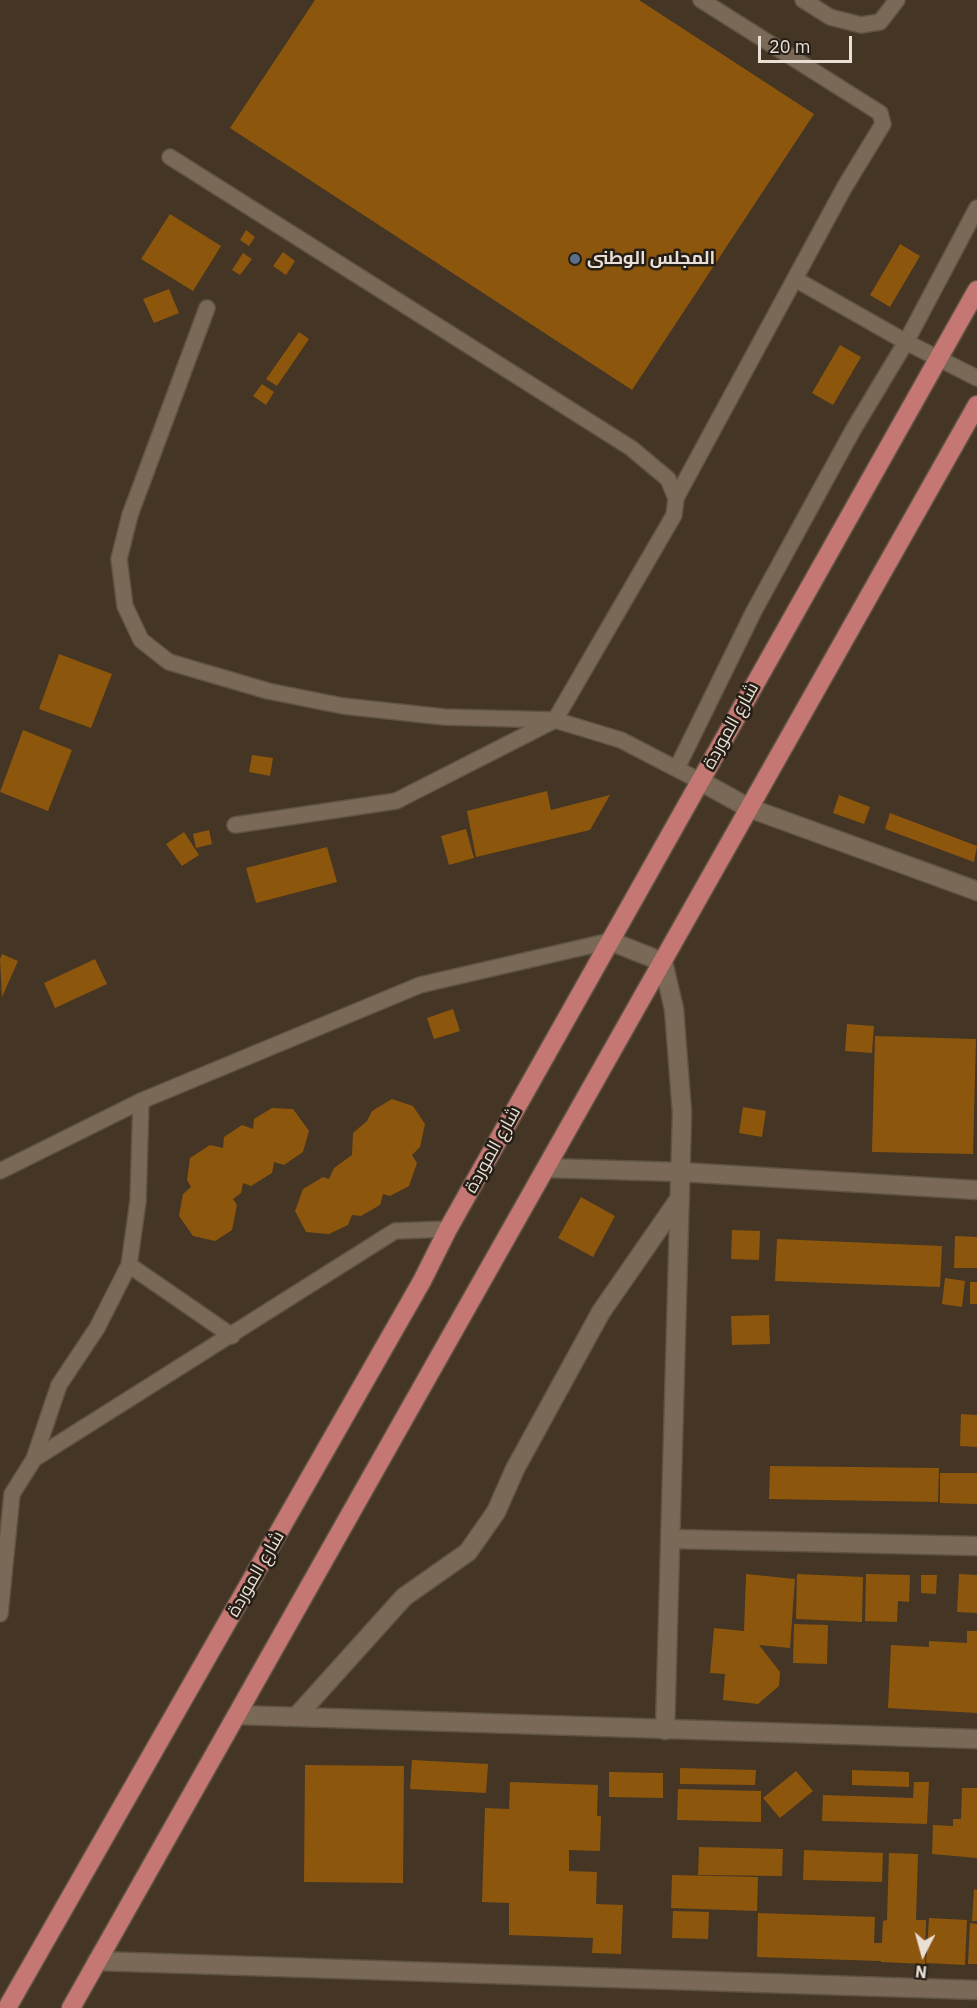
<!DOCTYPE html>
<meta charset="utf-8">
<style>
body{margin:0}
#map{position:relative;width:977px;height:2008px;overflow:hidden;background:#443524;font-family:"IBM Plex Sans",sans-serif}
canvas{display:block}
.north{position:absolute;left:893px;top:1924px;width:60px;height:60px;-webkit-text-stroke:4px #251e16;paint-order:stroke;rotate:186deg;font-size:16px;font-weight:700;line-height:24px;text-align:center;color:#e9dfd5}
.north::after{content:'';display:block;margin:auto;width:21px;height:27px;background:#e9dfd5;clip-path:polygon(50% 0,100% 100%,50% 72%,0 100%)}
.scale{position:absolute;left:758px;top:36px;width:94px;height:27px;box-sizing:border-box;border:3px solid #e9dfd5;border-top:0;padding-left:8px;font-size:18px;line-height:21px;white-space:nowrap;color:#e9dfd5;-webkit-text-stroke:4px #251e16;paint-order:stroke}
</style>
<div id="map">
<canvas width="977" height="2008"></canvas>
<div class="north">N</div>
<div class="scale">20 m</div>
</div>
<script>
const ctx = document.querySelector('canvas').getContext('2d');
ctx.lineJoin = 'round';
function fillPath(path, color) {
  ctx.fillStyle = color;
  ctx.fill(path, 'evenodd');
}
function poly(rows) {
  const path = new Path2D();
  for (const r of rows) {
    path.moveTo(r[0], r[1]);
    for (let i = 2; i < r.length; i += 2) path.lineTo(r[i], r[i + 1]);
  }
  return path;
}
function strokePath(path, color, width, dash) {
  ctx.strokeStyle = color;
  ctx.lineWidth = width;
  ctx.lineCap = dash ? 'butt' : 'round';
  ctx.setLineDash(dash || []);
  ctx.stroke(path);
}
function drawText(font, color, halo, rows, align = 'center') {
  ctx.font = font + ' "IBM Plex Sans",Cairo,sans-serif';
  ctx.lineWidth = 5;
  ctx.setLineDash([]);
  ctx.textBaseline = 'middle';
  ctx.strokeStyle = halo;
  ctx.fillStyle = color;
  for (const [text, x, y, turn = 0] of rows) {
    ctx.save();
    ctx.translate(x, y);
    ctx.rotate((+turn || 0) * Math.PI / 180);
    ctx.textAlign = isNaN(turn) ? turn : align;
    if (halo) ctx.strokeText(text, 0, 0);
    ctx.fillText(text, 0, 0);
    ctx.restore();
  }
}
fillPath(poly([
 [315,0,639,0,814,114,632,390,230,128],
 [170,214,221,246,193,291,141,259],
 [246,230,255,237,249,246,240,240],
 [900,244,920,256,890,307,870,295],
 [283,252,295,261,286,275,273,266],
 [243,253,252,259,240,275,232,270],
 [169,289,179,313,154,323,143,299],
 [299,332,309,339,277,386,266,379],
 [840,345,861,357,833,405,812,393],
 [262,384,274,392,266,405,253,396],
 [59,654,112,674,91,728,39,709],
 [23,730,72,750,48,811,0,792],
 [252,755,273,758,270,776,249,772],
 [547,791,551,810,610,795,590,830,476,857,467,811],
 [839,795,870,807,864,824,833,813],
 [890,813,977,846,974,862,885,829],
 [466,829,474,858,449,865,441,836],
 [209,830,212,844,196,848,193,834],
 [184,832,199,855,182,866,166,844],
 [327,847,337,882,256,903,246,868],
 [2,954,18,961,2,997,0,959],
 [95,959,107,984,55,1008,44,983],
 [453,1009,460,1031,434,1039,427,1018],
 [847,1024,874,1026,872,1053,845,1051],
 [875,1036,976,1039,973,1154,872,1152],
 [392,1099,413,1106,425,1124,420,1147,412,1155,417,1163,409,1186,390,1196,383,1194,380,1205,361,1216,352,1215,348,1225,329,1234,306,1232,295,1211,303,1189,323,1177,329,1179,334,1168,352,1155,353,1133,367,1121,372,1111],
 [743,1107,766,1111,762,1137,739,1133],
 [272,1108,293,1109,309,1131,303,1152,284,1165,274,1162,272,1173,251,1186,243,1183,241,1193,233,1199,237,1205,232,1230,215,1241,193,1236,179,1216,183,1194,191,1187,187,1180,190,1158,210,1145,223,1148,224,1137,242,1125,253,1129,254,1119],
 [581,1197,615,1216,593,1257,558,1238],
 [732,1230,760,1231,759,1260,731,1259],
 [955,1236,977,1237,977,1268,954,1268],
 [777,1239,942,1246,940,1287,775,1281],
 [945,1278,965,1281,962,1307,942,1304],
 [970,1282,977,1282,977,1304,970,1304],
 [769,1315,770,1344,732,1345,731,1316],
 [961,1414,977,1415,977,1447,960,1446],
 [770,1466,939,1468,938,1502,769,1499],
 [940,1473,977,1473,977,1504,940,1503],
 [746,1574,795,1579,790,1648,759,1645,780,1672,779,1686,758,1704,723,1700,725,1674,710,1673,714,1628,744,1631],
 [797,1574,863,1577,862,1622,796,1619],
 [866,1574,910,1575,909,1602,898,1601,897,1622,865,1621],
 [959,1574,977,1575,977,1613,957,1612],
 [921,1575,937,1575,936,1594,921,1593],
 [794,1624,828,1625,827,1664,793,1663],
 [967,1631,977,1631,977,1713,888,1708,891,1645,929,1647,929,1641,967,1643],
 [412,1760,488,1764,486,1793,410,1789],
 [305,1765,404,1766,403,1883,304,1882],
 [680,1768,756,1770,755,1785,680,1784],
 [852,1770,909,1772,909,1787,852,1785],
 [796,1771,813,1791,780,1818,763,1798],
 [609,1772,663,1773,663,1798,609,1797],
 [510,1782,598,1785,597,1816,601,1816,600,1851,569,1850,569,1871,597,1872,596,1904,623,1905,621,1954,592,1953,593,1938,509,1935,509,1903,482,1902,485,1808,509,1809],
 [914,1782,929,1782,927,1824,822,1821,823,1795,913,1798],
 [962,1788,977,1788,977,1858,932,1854,933,1825,953,1826,953,1819,961,1819],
 [678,1789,761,1791,761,1822,677,1820],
 [699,1847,783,1849,782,1876,698,1875],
 [804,1850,883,1853,882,1882,803,1880],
 [889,1853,918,1854,916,1920,926,1920,925,1964,881,1962,881,1953,881,1961,757,1957,758,1913,875,1917,874,1943,882,1943,883,1921,887,1920],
 [672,1875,758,1877,757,1911,671,1908],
 [974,1889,977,1890,977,1921,972,1921],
 [673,1911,709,1912,708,1939,672,1938],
 [929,1918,967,1920,965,1965,926,1963],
 [970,1923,977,1924,977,1964,968,1964]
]), '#8d560d');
const lane = poly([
 [803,0,830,17,861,25,880,22,897,0],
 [170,157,631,448,668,479,676,498,674,515,555,720,396,801,235,825],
 [795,279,906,342,977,378],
 [207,308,130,515,119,559,125,606,141,640,169,662,268,691,343,706,444,717,555,720,621,740,700,781],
 [676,498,844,188,883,124,880,113,701,0],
 [677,768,754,611,853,430,906,342,977,208],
 [0,1171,141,1101,420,985,610,941],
 [129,1265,232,1336],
 [34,1459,395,1231,448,1229],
 [0,1614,12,1494,34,1459,59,1385,97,1328,129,1265,138,1201,141,1101]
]);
const street = poly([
 [700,781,749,808,977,891],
 [610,941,663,962,674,1009,682,1113,665,1730],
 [546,1168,681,1172,977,1190],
 [672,1539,977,1546],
 [237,1715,977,1739],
 [296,1717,404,1597,468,1552,496,1512,515,1469,601,1312,680,1198],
 [97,1961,977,1990]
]);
const primary = poly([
 [7,2008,422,1281,448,1229,977,290],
 [71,2008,977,405]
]);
strokePath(lane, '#5f5344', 18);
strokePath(street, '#5f5344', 21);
strokePath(primary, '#5f5344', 21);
strokePath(lane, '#7a6957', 15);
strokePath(street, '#7a6957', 18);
strokePath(primary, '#c57773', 18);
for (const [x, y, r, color] of [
 [575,259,6,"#5c6f8a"]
]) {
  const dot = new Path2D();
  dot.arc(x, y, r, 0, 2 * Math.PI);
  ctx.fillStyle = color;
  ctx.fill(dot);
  strokePath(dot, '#251e16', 2);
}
drawText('bold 18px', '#e9dfd5', '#251e16', [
 ["المجلس الوطنى",587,259]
], 'left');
drawText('18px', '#e9dfd5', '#251e16', [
 ["شارع الموردة",731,726,-61],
 ["شارع الموردة",493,1150,-61],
 ["شارع الموردة",256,1574,-60]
]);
</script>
